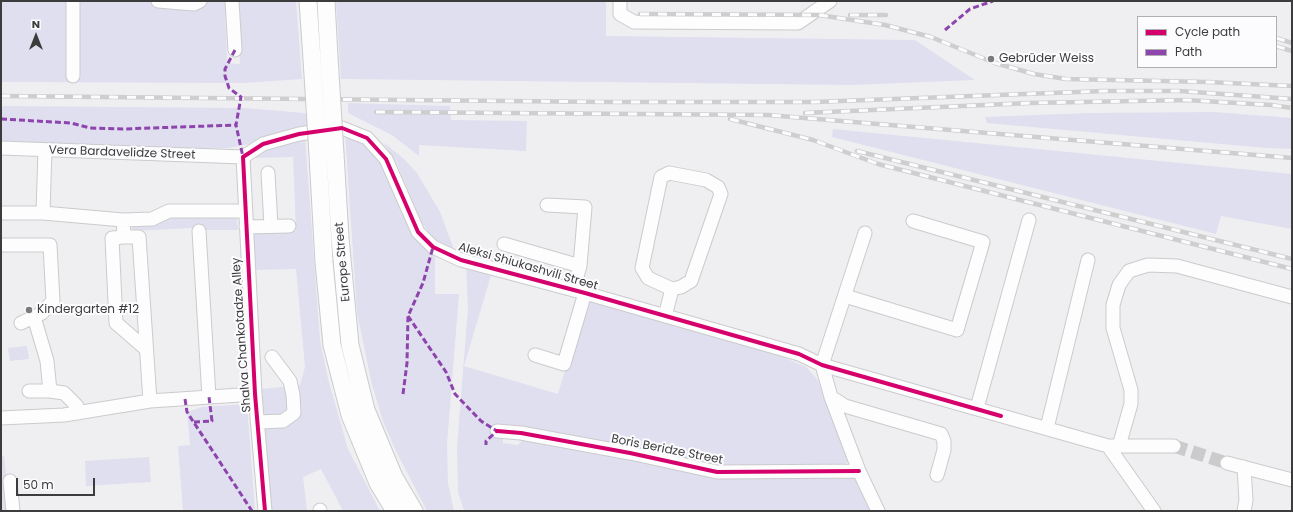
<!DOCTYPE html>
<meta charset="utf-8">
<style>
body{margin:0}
#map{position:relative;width:1293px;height:512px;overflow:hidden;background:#efeff2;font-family:Poppins,sans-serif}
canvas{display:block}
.frame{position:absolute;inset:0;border:2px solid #3c3c3d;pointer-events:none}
.legend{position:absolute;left:1137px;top:16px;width:140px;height:52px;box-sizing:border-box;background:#fcfcff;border:1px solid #afafb1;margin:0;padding:5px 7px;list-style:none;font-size:12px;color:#3c3c3d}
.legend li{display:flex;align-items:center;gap:8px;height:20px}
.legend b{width:20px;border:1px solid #afafb1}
.north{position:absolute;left:16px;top:16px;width:40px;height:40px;-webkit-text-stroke:3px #fcfcff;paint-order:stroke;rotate:0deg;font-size:11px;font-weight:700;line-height:16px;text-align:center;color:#3c3c3d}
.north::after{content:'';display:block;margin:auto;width:14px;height:18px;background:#3c3c3d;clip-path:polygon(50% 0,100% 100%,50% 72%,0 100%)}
.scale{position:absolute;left:16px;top:478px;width:79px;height:18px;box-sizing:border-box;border:2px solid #3c3c3d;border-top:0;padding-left:5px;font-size:12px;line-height:14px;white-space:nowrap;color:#3c3c3d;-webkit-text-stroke:3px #fcfcff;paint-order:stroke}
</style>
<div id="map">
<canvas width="1293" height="512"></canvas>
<div class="frame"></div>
<ul class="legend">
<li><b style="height:5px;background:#d6006c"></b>Cycle path</li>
<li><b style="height:5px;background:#8e44ad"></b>Path</li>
</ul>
<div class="north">N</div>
<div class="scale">50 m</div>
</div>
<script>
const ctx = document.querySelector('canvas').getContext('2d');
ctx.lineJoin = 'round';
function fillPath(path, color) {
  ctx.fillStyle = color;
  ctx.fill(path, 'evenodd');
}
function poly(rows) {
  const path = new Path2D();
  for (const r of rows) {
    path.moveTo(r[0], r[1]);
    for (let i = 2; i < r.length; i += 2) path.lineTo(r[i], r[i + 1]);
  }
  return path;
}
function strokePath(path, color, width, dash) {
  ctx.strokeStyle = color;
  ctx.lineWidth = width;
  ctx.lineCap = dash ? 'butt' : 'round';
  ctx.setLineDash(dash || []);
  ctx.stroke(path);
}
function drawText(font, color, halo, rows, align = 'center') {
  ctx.font = font + ' Poppins,sans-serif';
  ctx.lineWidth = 4;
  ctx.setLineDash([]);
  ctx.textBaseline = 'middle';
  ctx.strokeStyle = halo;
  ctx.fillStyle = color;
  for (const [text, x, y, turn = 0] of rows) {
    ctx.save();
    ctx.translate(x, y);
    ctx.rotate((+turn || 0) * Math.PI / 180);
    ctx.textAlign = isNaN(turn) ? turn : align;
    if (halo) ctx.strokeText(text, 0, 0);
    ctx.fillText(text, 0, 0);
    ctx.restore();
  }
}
fillPath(poly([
 [1,1,151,1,162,4,196,7,209,1,225,1,227,63,240,64,236,1,296,1,302,79,243,83,1,82],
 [336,1,606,1,606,36,915,40,975,80,852,85,341,79],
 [348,103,450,106,451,120,527,121,526,151,419,145,419,156,392,135,348,113],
 [1,106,246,108,304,113,330,122,298,127,251,144,228,148,132,150,1,144],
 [1214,112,1292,118,1292,149,1266,148,987,123,985,117,1089,113],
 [833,129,1292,174,1292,229,1221,216,1216,234,832,137],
 [345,133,366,143,385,164,435,255,435,294,459,294,447,444,448,483,454,511,427,511,396,451,384,424,372,385,357,313],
 [305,137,320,340,328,379,348,449,380,511,343,511,321,469,303,477,307,511,271,511,262,389,300,385,305,367,296,269,255,270,254,232,296,231,293,157,254,158,263,148],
 [383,142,404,159,417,173,440,212,455,252,433,238,422,223,396,162],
 [170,216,237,217,238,230,206,230,194,228,133,231,132,226,153,226],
 [466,266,492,272,464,366,558,394,586,300,762,348,806,367,817,379,851,460,838,468,720,470,503,424,503,443,518,445,522,440,593,451,717,477,858,478,873,511,464,511,458,492,457,447,468,308],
 [27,346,29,359,10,361,8,348],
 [247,404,255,511,183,511,178,446,190,445,187,412,202,407],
 [1,456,4,456,10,511,1,511],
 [149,457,151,482,86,486,85,461]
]), '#dfdfef');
strokePath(poly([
 [1174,446,1227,463]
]), '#cbcbce', 13, [13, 6]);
const minor = poly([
 [158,1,194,4,200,1],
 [232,1,235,50],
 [620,1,620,14,634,22,798,23,830,1],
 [73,76,73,1],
 [1,148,243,157],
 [243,157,263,144,299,134,342,128,367,138,386,159,418,232,433,247,461,260,585,293,799,354,822,365,1108,446,1154,511],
 [243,157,255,394,265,511],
 [268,173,271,226],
 [547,205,585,207,580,266,573,290],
 [1,213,43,213,123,220,152,219,169,211,245,211],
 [43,213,45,150],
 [123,220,124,237,139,237,150,401],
 [246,227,289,226],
 [199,231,209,397],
 [124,237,112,238,116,323,146,349],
 [504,244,580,266],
 [1,245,50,245,53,301,42,313,21,323],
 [845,296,957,330,983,242,913,221],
 [665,316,672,289,681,287,691,281,721,194,718,187,706,180,669,173,661,177,642,268,648,278,672,289],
 [34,317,47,361,50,391,64,393,77,406,78,413],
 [535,355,564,364,585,293],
 [822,365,831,397,859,471,878,511],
 [822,365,865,233],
 [29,391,50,391],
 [831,397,845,406,941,434,944,441,944,450,937,475],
 [977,408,1029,220],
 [1,418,64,415,150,401,255,394],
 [258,422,283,421,294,413,293,395,290,381,272,357],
 [1047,428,1088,260],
 [497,431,521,433,630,453,717,472,859,471],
 [1111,446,1174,446],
 [1119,446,1131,404,1131,390,1113,328,1113,305,1119,285,1129,271,1148,265,1177,266,1292,297],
 [1227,463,1292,480],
 [10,481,13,511],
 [320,510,320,511],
 [1244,511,1246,500,1244,467]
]);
const major = poly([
 [308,1,312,59],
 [326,1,329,57],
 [335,154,340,238,350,345,366,410,394,477,414,511],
 [318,155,324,262,332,345,350,415,378,483,395,511]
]);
strokePath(minor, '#cbcbcd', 15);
strokePath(major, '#cbcbcd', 19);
strokePath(minor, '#fdfdfd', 13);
strokePath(major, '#fdfdfd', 17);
const rail = poly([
 [640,14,824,15],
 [819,15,885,25,931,37,995,63,1034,74,1066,79,1208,82,1292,86],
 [850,15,886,15],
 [1276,38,1292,43],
 [1276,46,1292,51],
 [1,96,608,102,815,102,1104,91,1180,91,1292,99],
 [376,112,768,115,1292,158],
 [805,113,1030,103,1186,100,1271,105,1292,108],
 [730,119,813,140,878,164,1292,269],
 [857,151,1292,259]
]);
strokePath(rail, '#cececf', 4.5);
strokePath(rail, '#fcfcff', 3, [9]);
const majorBridge = poly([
 [329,57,335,154],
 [312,59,318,155]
]);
strokePath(majorBridge, '#cbcbcd', 19, []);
strokePath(majorBridge, '#fdfdfd', 17);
strokePath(poly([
 [945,30,970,9,993,1],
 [235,50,225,69,225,76,229,88,241,97,236,125,243,157],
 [1,119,71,123,90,128,123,129,236,125],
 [408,316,446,372,455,394,481,421,497,431,486,441,486,445],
 [403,394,407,363,408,316,423,283,433,247],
 [185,399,187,412,252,511],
 [194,422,212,421,209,397]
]), '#8e44ad', 3, [6, 3]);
strokePath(poly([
 [497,431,521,433,630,453,717,472,859,471],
 [265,511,255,394,243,157,263,144,299,134,342,128,367,138,386,159,418,232,433,247,461,260,585,293,799,354,822,365,1001,416]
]), '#d6006c', 4);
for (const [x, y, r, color] of [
 [991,59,4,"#7b7b7c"],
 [29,310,4,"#7b7b7c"]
]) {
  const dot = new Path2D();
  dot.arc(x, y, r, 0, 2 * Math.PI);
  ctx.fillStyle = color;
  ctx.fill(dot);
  strokePath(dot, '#fcfcff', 1.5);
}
drawText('12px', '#3c3c3d', '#fcfcff', [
 ["Gebrüder Weiss",999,59],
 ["Kindergarten #12",37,310]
], 'left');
drawText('12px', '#3c3c3d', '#fcfcff', [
 ["Vera Bardavelidze Street",122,153,2],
 ["Europe Street",343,262,-95],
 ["Aleksi Shiukashvili Street",528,267,16],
 ["Shalva Chankotadze Alley",242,335,-94],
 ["Boris Beridze Street",667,450,11]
]);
</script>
